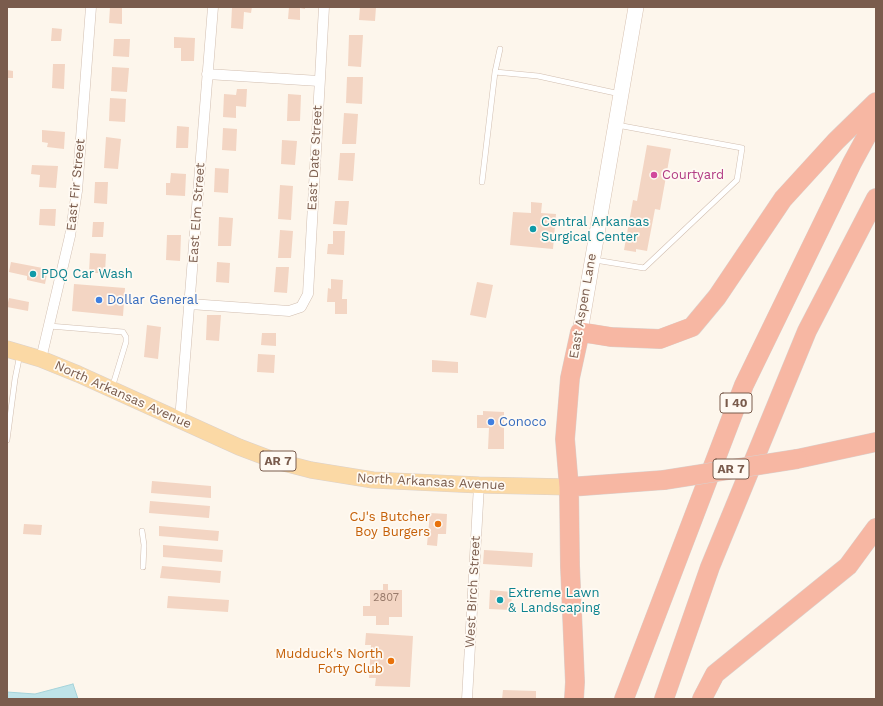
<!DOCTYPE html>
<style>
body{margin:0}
#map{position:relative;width:883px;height:706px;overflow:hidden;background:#fdf6ec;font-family:"Work Sans",sans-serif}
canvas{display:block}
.frame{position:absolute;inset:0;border:8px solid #7a5c4d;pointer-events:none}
</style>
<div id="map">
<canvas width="883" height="706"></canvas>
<div class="frame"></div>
</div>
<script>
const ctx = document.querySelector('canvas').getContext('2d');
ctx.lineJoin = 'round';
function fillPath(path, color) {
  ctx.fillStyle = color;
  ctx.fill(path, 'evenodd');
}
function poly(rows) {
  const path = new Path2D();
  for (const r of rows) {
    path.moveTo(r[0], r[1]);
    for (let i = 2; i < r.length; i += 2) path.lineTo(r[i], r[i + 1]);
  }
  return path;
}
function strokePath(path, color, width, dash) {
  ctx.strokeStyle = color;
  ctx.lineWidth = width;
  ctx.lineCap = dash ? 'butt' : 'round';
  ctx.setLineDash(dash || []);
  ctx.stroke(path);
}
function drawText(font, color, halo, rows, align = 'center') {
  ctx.font = font + ' "Work Sans",sans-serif';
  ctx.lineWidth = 3.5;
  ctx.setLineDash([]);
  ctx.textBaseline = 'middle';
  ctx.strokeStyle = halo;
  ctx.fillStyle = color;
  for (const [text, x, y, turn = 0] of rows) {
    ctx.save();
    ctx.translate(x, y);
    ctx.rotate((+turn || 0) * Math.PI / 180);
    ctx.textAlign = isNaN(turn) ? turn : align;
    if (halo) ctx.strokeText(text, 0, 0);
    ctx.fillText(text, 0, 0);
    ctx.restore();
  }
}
const water = poly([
 [73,684,78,699,7,699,7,692,35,694,73,684]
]);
fillPath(water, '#bfe3e8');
strokePath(water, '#a5d3da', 1);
fillPath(poly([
 [110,7,122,7,122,24,109,23],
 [232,7,252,7,251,13,244,12,243,29,231,28],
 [289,7,305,7,305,9,300,8,300,20,288,19],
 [360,7,376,7,375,21,359,20],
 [52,28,62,29,61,41,51,41],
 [349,35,363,35,361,67,348,66],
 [174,37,195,38,194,61,181,61,181,48,174,48],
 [114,39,130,39,129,57,113,56],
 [53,64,65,64,64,89,52,88],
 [112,67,129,68,127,92,111,91],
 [7,70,13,71,13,78,7,78],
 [347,77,363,77,362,104,346,103],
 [237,89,247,89,246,107,236,106,236,118,223,117,224,94,236,95],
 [288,94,301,95,300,121,287,121],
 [110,98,126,99,125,122,109,121],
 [344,113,358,114,356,144,342,144],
 [177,126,189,127,188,148,176,148],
 [223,128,237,129,236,151,222,150],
 [42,130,65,132,64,149,47,147,48,143,42,142],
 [106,137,121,139,118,169,104,168],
 [282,140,297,141,295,165,281,164],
 [647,145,671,149,660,210,655,209,647,251,636,249,636,252,624,250,633,200,637,201],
 [340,153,355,153,353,181,338,180],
 [32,165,58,166,56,188,39,187,40,175,31,174],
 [215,168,229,169,228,193,214,192],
 [171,173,186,174,185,196,166,195,166,183,170,183],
 [95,182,108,182,107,204,94,203],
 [280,185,293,186,291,220,278,219],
 [335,201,349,201,347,225,333,224],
 [531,202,542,203,541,213,556,214,553,249,510,245,513,212,531,213],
 [40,209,56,209,55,226,39,225],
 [219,217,233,218,231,246,218,246],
 [93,222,104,222,103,237,92,237],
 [280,230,293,231,291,258,278,258],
 [333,231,345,231,344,255,327,254,328,244,333,244],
 [167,235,181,235,180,261,166,260],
 [90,253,106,254,105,273,89,273],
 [11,262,48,269,45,284,27,280,27,276,9,272],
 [217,262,230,263,229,283,216,282],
 [276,267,289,267,287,293,274,292],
 [331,279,343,280,342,299,347,299,347,314,335,314,335,302,327,302,328,288,331,289],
 [477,282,493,285,486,318,470,315],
 [74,284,125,288,123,316,72,311],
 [9,298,29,302,28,311,7,307],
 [207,315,221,315,219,341,206,340],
 [147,325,161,327,158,359,144,357],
 [262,333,276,333,276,346,261,345],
 [258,354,275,355,274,373,257,372],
 [432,360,458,362,458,373,432,372],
 [483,411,504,412,504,449,488,449,489,428,477,428,477,415,483,415],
 [152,481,211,486,211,498,151,493],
 [150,501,210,506,209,518,149,513],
 [430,513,447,514,446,534,438,534,437,546,427,545],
 [24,524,42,525,41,535,23,534],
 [159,526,219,531,218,541,159,536],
 [163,545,223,550,222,562,163,557],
 [484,550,533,553,532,567,483,564],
 [162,566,221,571,220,583,160,578],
 [383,584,388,584,388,590,402,590,402,617,389,617,389,625,376,625,376,616,363,616,363,606,370,606,370,590,383,590],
 [490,590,512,592,511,610,489,609],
 [168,596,229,600,228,612,167,608],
 [366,633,413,636,410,687,375,686,376,678,369,678,371,645,365,645],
 [503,690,536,691,536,699,502,699]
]), '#f3d5c3');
const lane = poly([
 [495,72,538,76,620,94],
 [482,182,495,72,500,49],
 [595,260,644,268,737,180,742,148,617,125],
 [49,326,123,332,126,337,126,342,112,388],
 [7,440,15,379,20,354],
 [142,531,144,545,143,567]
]);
const street = poly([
 [207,74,319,81],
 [190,304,289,311,301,307,308,294,324,7],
 [41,359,70,236,77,191,91,7],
 [180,420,213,7],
 [467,699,479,485]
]);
const secondary = poly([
 [580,332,636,7]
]);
const primary = poly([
 [7,349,41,359,78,374,239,447,276,461,311,470,373,480,479,485,569,487]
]);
const highway = poly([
 [797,459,876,442],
 [569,487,664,480],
 [574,699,575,682,570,566,569,487,565,439,570,378,580,332,611,337,660,339,692,327,717,297,783,199,836,141,876,102],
 [624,699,744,385,852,163,876,119],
 [664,699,710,567,807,331,876,198],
 [702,699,715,674,848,566,876,528]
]);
strokePath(lane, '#d1beb0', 6);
strokePath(street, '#d1beb0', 11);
strokePath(secondary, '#d6c0b0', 16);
strokePath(primary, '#dad1cd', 17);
strokePath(highway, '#dad1cd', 20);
strokePath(lane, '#fff', 5);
strokePath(street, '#fff', 10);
strokePath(secondary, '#fff', 15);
strokePath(primary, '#fbd9a5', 16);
strokePath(highway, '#f7b7a3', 19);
const highwayBridge = poly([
 [664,480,797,459]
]);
strokePath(highwayBridge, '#dad1cd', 20, []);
strokePath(highwayBridge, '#f7b7a3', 19);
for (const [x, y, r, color] of [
 [654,175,4,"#d1479c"],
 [533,229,4,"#0f9aa8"],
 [33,274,4,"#0f9aa8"],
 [99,300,4,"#3f7fe0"],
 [491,422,4,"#3f7fe0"],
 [438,524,4,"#e8710a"],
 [500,600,4,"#0f9aa8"],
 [391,661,4,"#e8710a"]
]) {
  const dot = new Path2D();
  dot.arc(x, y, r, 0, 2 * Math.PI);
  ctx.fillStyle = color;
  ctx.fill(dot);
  strokePath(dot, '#fffaf3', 1.5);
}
drawText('11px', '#987a6a', null, [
 ["2807",386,598]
]);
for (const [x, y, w] of [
 [736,403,32],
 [278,461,36],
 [731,469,36]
]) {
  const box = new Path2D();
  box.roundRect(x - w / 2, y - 10, w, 20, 3);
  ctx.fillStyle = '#fffaf3';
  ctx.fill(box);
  strokePath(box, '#7a5c4d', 1);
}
drawText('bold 12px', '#7a5c4d', null, [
 ["I 40",736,403],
 ["AR 7",278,461],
 ["AR 7",731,469]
]);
drawText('13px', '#7a5c4d', '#fffaf3', [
 ["East Date Street",315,158,-87],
 ["East Fir Street",76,185,-84],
 ["East Elm Street",197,213,-86],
 ["East Aspen Lane",583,306,-80],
 ["North Arkansas Avenue",123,395,24],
 ["North Arkansas Avenue",431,482,3],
 ["West Birch Street",473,592,-87]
]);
drawText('13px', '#b23c85', '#fffaf3', [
 ["Courtyard",662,175]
], 'left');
drawText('13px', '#0d838f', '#fffaf3', [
 ["Central Arkansas",541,222],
 ["Surgical Center",541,237],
 ["PDQ Car Wash",41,274],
 ["Extreme Lawn",508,593],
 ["& Landscaping",508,608]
], 'left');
drawText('13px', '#366cbe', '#fffaf3', [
 ["Dollar General",107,300],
 ["Conoco",499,422]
], 'left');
drawText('13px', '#c56008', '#fffaf3', [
 ["CJ's Butcher",430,517],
 ["Boy Burgers",430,532],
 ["Mudduck's North",383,654],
 ["Forty Club",383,669]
], 'right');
</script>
